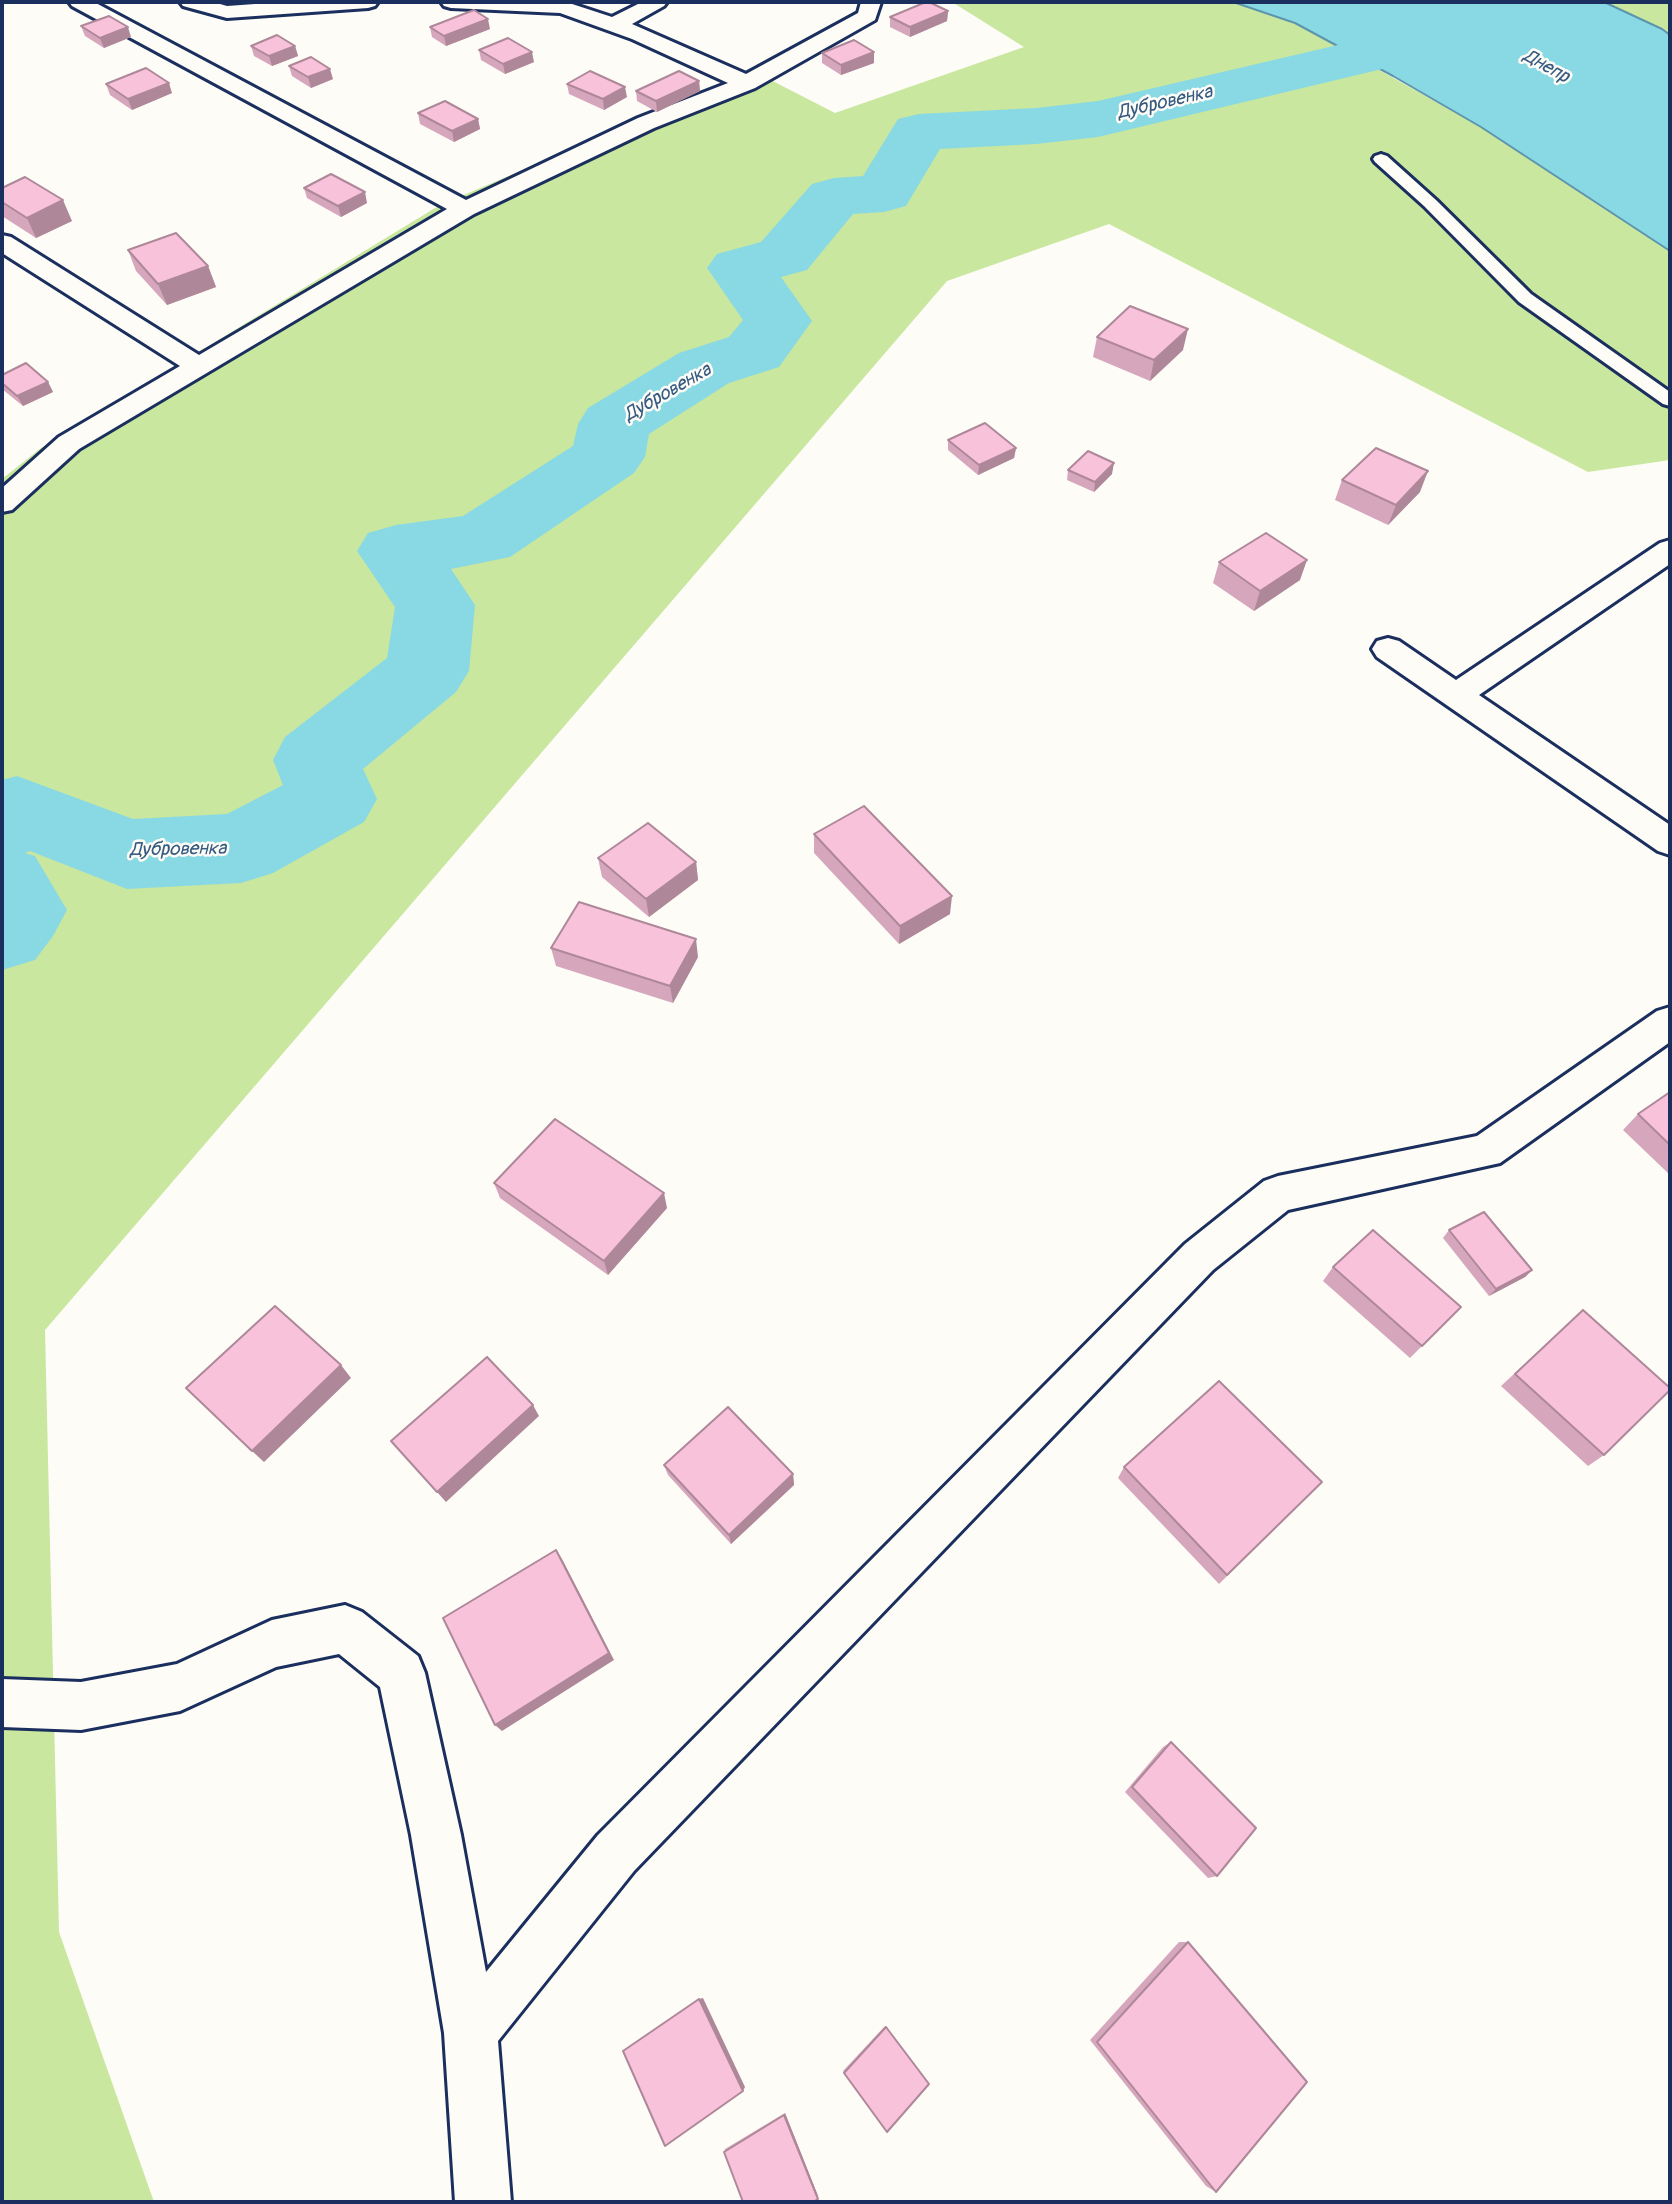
<!DOCTYPE html>
<meta charset="utf-8">
<style>
body{margin:0}
#map{position:relative;width:1672px;height:2204px;overflow:hidden;background:#fdfcf7;font-family:Pangolin,sans-serif}
canvas{display:block}
.frame{position:absolute;inset:0;border:4px solid #1b2f5e;pointer-events:none}
</style>
<div id="map">
<canvas width="1672" height="2204"></canvas>
<div class="frame"></div>
</div>
<script>
const ctx = document.querySelector('canvas').getContext('2d');
ctx.lineJoin = 'round';
function fillPath(path, color) {
  ctx.fillStyle = color;
  ctx.fill(path, 'evenodd');
}
function poly(rows) {
  const path = new Path2D();
  for (const r of rows) {
    path.moveTo(r[0], r[1]);
    for (let i = 2; i < r.length; i += 2) path.lineTo(r[i], r[i + 1]);
  }
  return path;
}
function strokePath(path, color, width, dash) {
  ctx.strokeStyle = color;
  ctx.lineWidth = width;
  ctx.lineCap = dash ? 'butt' : 'round';
  ctx.setLineDash(dash || []);
  ctx.stroke(path);
}
function drawText(font, color, halo, rows, align = 'center') {
  ctx.font = font + ' Pangolin,sans-serif';
  ctx.lineWidth = 5;
  ctx.setLineDash([]);
  ctx.textBaseline = 'middle';
  ctx.strokeStyle = halo;
  ctx.fillStyle = color;
  for (const [text, x, y, turn = 0] of rows) {
    ctx.save();
    ctx.translate(x, y);
    ctx.rotate((+turn || 0) * Math.PI / 180);
    ctx.textAlign = isNaN(turn) ? turn : align;
    if (halo) ctx.strokeText(text, 0, 0);
    ctx.fillText(text, 0, 0);
    ctx.restore();
  }
}
fillPath(poly([
 [952,2,1233,2,1295,23,1481,127,1670,251,1670,460,1588,472,1109,224,947,281,45,1330,59,1932,154,2202,2,2202,2,479,41,448,440,205,755,72,835,113,1024,47],
 [1604,2,1670,2,1670,35,1662,29]
]), '#c9e79e');
const water = poly([
 [1233,2,1604,2,1662,29,1670,35,1670,251,1481,127,1393,76,1295,23,1233,2]
]);
fillPath(water, '#89d9e4');
strokePath(water, '#5d95ae', 2);
fillPath(poly([
 [1475,13,1495,18,1503,30,1495,42,1098,137,1036,144,940,149,906,206,884,212,853,214,807,270,781,277,812,321,779,367,729,383,649,434,645,457,634,473,510,557,451,569,475,605,469,671,456,692,363,769,377,799,364,822,273,873,241,883,127,889,30,851,25,853,35,856,67,910,53,936,35,960,2,970,2,780,17,776,133,819,227,814,283,785,273,760,285,737,387,658,395,607,357,551,368,533,396,525,463,516,573,446,578,424,588,408,679,353,729,337,743,320,707,268,717,254,761,242,812,184,834,178,863,176,898,119,919,114,1036,108,1098,101,1475,13]
]), '#89d9e4');
const lane = poly([
 [1381,154,1387,156,1436,200,1531,294,1670,392,1670,406,1663,404,1519,302,1424,206,1375,162,1373,159,1375,156,1381,154]
]);
const street = poly([
 [69,2,94,2,466,200,638,118,728,83,632,39,560,13,451,8,444,6,441,2,566,2,612,17,642,2,667,2,664,6,632,24,746,74,858,13,861,2,881,2,875,20,755,88,654,128,474,214,79,449,12,510,2,512,2,488,59,437,180,366,2,253,2,235,11,237,199,355,447,209,72,6,69,2],
 [180,2,213,2,227,6,283,2,378,2,375,6,368,8,227,18,183,6,180,2],
 [1670,540,1670,564,1479,695,1670,825,1670,855,1658,851,1377,657,1372,649,1377,641,1388,638,1399,641,1456,680,1660,543,1670,540],
 [1670,1007,1670,1042,1500,1163,1288,1210,1213,1270,634,1871,498,2041,511,2202,455,2202,444,2033,411,1835,380,1687,339,1654,276,1667,180,1711,81,1730,2,1727,2,1679,81,1682,177,1664,272,1620,345,1605,362,1612,418,1656,425,1673,461,1835,486,1972,598,1835,1185,1244,1264,1181,1278,1176,1477,1136,1657,1011,1670,1007]
]);
strokePath(lane, '#1b2f5e', 6);
strokePath(street, '#1b2f5e', 6);
fillPath(lane, '#fdfcf7');
fillPath(street, '#fdfcf7');
fillPath(poly([
 [948,11,947,21,910,37,890,27,890,17],
 [81,26,131,37,104,48,85,36],
 [430,27,490,29,446,46,432,37],
 [251,46,295,46,298,56,272,66,254,56],
 [479,50,534,62,505,74,481,60],
 [822,53,874,63,841,75,822,63],
 [289,66,333,79,311,88,292,76],
 [699,81,700,91,657,112,637,101,636,91],
 [106,84,172,93,132,110,110,95],
 [567,84,627,97,604,110,569,94],
 [418,113,478,119,480,129,454,142,420,124],
 [2,188,72,221,36,238,2,216],
 [304,188,367,203,341,217,307,198],
 [128,250,208,266,216,287,167,305,136,271],
 [1097,337,1183,350,1150,381,1093,357],
 [2,375,48,382,53,392,23,406,2,389],
 [948,440,1016,448,1014,458,978,475,948,450],
 [1068,470,1112,474,1094,492,1067,480],
 [1342,480,1420,492,1388,525,1335,500],
 [1219,562,1300,580,1254,611,1213,583],
 [814,834,950,914,899,944,814,853],
 [598,858,696,862,698,880,649,917,602,877],
 [551,948,698,957,673,1003,556,966],
 [1670,1092,1670,1175,1623,1130,1638,1114],
 [494,1183,667,1208,608,1275,500,1198],
 [1449,1230,1532,1270,1525,1277,1489,1296,1443,1238],
 [1333,1267,1448,1320,1410,1358,1323,1281],
 [1583,1310,1604,1455,1588,1466,1501,1386],
 [664,1465,793,1474,794,1485,731,1544,668,1475],
 [1124,1467,1322,1482,1219,1584,1118,1478],
 [1171,1742,1217,1876,1208,1878,1125,1792,1163,1747],
 [1179,1942,1188,1942,1216,2192,1206,2186,1090,2040],
 [885,2026,929,2084,844,2073,843,2071],
 [785,2113,818,2196,724,2152,725,2149]
]), '#d6a7bc');
fillPath(poly([
 [948,11,947,21,910,37,910,27],
 [488,19,490,29,446,46,444,36],
 [128,27,131,37,104,48,100,38],
 [295,46,298,56,272,66,269,56],
 [532,52,534,62,505,74,503,64],
 [874,52,874,63,841,75,841,65],
 [330,69,333,79,311,88,308,77],
 [699,81,700,91,657,112,656,101],
 [169,83,172,93,132,110,128,99],
 [625,87,627,97,604,110,603,99],
 [478,119,480,129,454,142,452,131],
 [365,192,367,203,341,217,338,206],
 [63,200,72,221,36,238,27,218],
 [208,266,216,287,167,305,158,284],
 [1188,329,1183,350,1150,381,1154,360],
 [48,382,53,392,23,406,17,396],
 [1016,448,1014,458,978,475,979,465],
 [1114,463,1112,474,1094,492,1095,482],
 [1428,471,1420,492,1388,525,1396,505],
 [1307,560,1300,580,1254,611,1260,591],
 [696,862,698,880,649,917,646,899],
 [952,896,950,914,899,944,900,926],
 [696,939,698,957,673,1003,670,986],
 [664,1193,667,1208,608,1275,604,1261],
 [1532,1270,1525,1277,1489,1296,1496,1289],
 [341,1365,351,1378,264,1462,252,1451],
 [533,1405,539,1416,446,1502,437,1492],
 [793,1474,794,1485,731,1544,729,1535],
 [556,1550,562,1559,614,1660,502,1731,495,1725],
 [703,1998,745,2087,743,2091,699,1999],
 [785,2113,818,2196,818,2199,784,2115]
]), '#ae8899');
const building = poly([
 [926,2,929,2,948,11,910,27,890,17,926,2],
 [474,10,488,19,444,36,430,27,474,10],
 [109,16,128,27,100,38,81,26,109,16],
 [277,35,295,46,269,56,251,46,277,35],
 [508,38,532,52,503,64,479,50,508,38],
 [854,40,874,52,841,65,822,53,854,40],
 [311,57,330,69,308,77,289,66,311,57],
 [146,68,169,83,128,99,106,84,146,68],
 [590,71,625,87,603,99,567,84,590,71],
 [679,71,699,81,656,101,636,91,679,71],
 [445,101,478,119,452,131,418,113,445,101],
 [331,174,365,192,338,206,304,188,331,174],
 [25,177,63,200,27,218,2,202,2,188,25,177],
 [176,233,208,266,158,284,128,250,176,233],
 [1130,306,1188,329,1154,360,1097,337,1130,306],
 [26,363,48,382,17,396,2,383,2,375,26,363],
 [985,423,1016,448,979,465,948,440,985,423],
 [1376,448,1428,471,1396,505,1342,480,1376,448],
 [1088,451,1114,463,1095,482,1068,470,1088,451],
 [1266,533,1307,560,1260,591,1219,562,1266,533],
 [864,806,952,896,900,926,814,834,864,806],
 [648,823,696,862,646,899,598,858,648,823],
 [579,902,696,939,670,986,551,948,579,902],
 [1670,1092,1670,1145,1638,1114,1670,1092],
 [555,1119,664,1193,604,1261,494,1183,555,1119],
 [1484,1212,1532,1270,1496,1289,1449,1230,1484,1212],
 [1373,1230,1461,1307,1422,1346,1333,1267,1373,1230],
 [275,1306,341,1365,252,1451,186,1388,275,1306],
 [1583,1310,1670,1388,1670,1390,1604,1455,1515,1374,1583,1310],
 [487,1357,533,1405,437,1492,391,1441,487,1357],
 [1219,1381,1322,1482,1227,1575,1124,1467,1219,1381],
 [728,1407,793,1474,729,1535,664,1465,728,1407],
 [556,1550,609,1653,495,1725,443,1618,556,1550],
 [1171,1742,1256,1828,1217,1876,1132,1787,1171,1742],
 [1188,1942,1307,2082,1216,2192,1097,2042,1188,1942],
 [699,1999,743,2091,665,2146,623,2051,699,1999],
 [886,2027,929,2084,887,2132,844,2073,886,2027],
 [784,2115,818,2199,813,2202,743,2202,724,2152,784,2115]
]);
fillPath(building, '#f9c2db');
strokePath(building, '#ae8899', 2);
drawText('italic 19px', '#365a80', '#fdfcf7', [
 ["Днепр",1546,67,29],
 ["Дубровенка",1165,103,-13],
 ["Дубровенка",668,393,-30],
 ["Дубровенка",178,850,-1]
]);
</script>
